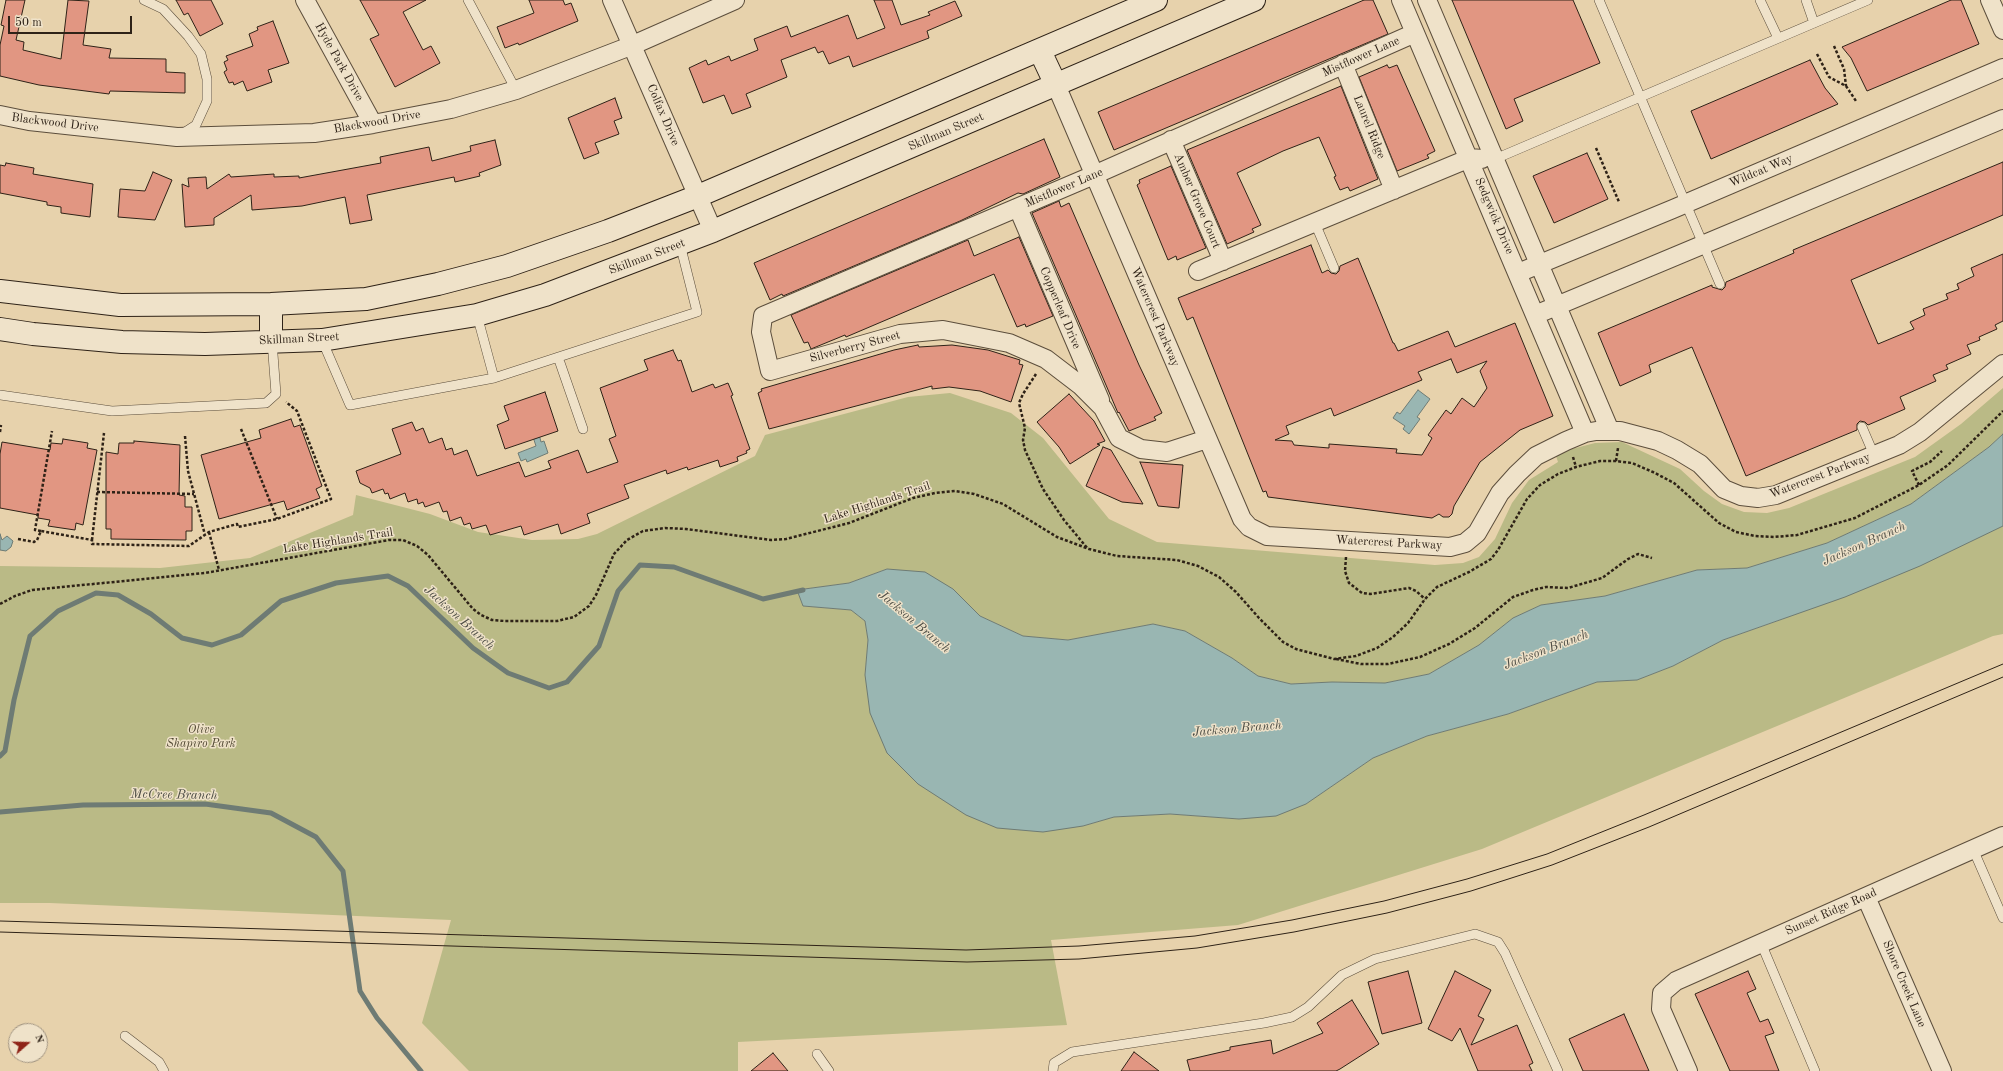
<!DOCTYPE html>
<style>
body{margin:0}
#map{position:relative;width:2003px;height:1071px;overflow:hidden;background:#e7d2ac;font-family:"Old Standard TT",serif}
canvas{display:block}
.north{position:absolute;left:8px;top:1023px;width:40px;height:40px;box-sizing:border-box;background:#efe2c9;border:1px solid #a29582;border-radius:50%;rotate:70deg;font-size:11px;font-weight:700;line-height:16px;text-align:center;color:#2e2217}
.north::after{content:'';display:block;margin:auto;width:14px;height:18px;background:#8f2418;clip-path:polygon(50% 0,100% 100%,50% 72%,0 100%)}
.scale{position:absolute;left:8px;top:16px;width:124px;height:18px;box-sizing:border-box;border:2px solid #2e2217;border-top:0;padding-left:5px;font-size:12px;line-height:14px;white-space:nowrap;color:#2e2217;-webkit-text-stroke:3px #efe2c9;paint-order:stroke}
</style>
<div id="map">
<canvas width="2003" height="1071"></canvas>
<div class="north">N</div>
<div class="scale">50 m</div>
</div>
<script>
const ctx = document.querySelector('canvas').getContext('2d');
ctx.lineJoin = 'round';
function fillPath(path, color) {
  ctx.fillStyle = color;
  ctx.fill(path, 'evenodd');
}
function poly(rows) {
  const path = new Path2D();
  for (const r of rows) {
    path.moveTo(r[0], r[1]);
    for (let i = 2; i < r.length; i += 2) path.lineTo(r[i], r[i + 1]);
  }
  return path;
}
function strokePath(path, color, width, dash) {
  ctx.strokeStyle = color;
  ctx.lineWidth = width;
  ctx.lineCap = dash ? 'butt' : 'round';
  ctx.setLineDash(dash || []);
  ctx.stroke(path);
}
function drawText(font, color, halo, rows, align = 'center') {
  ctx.font = font + ' "Old Standard TT",serif';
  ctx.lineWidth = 3;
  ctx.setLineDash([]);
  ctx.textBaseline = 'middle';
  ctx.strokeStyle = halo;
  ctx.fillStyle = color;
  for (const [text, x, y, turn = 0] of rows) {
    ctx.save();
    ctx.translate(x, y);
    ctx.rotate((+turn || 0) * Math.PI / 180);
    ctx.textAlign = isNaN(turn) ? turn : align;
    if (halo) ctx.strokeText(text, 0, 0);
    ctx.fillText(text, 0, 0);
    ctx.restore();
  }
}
fillPath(poly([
 [2003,388,2003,434,1989,447,1911,504,1827,543,1747,568,1697,570,1605,596,1541,605,1513,618,1479,645,1429,674,1385,683,1332,682,1291,684,1258,676,1232,658,1185,631,1153,624,1068,640,1023,636,980,616,953,589,887,569,849,583,797,590,803,606,851,610,865,621,868,640,865,675,1083,826,1114,817,1170,814,1239,819,1306,804,1373,758,1427,736,1508,714,1597,682,1637,680,1673,666,1723,640,1783,619,2003,526,2003,634,1993,636,1482,849,1238,925,1051,940,1067,1025,738,1042,738,1071,469,1071,422,1023,451,920,50,903,0,903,0,566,160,568,250,558,353,515,356,495,430,514,478,532,532,540,578,539,597,534,755,456,765,435,908,397,950,393,1011,413,1043,438,1109,519,1157,542,1435,565,1463,563,1479,557,1495,539,1512,503,1529,480,1558,462,1556,456,1568,450,1595,443,1622,442,1680,469,1704,491,1722,504,1744,512,1767,513,1789,508,1915,457,1961,424]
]), '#baba86');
const water = poly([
 [1418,390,1430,399,1417,417,1420,419,1409,434,1403,429,1405,426,1393,418,1397,412,1400,414,1418,390],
 [539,434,541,442,544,441,548,453,527,462,526,459,521,461,518,453,536,446,533,437,539,434],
 [2003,434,2003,526,1920,566,1845,597,1723,640,1673,666,1637,680,1597,682,1508,714,1427,736,1373,758,1306,804,1276,816,1239,819,1170,814,1114,817,1083,826,1043,832,997,828,966,815,918,784,887,753,870,713,865,675,868,640,865,621,851,610,803,606,797,590,849,583,887,569,925,572,953,589,980,616,1023,636,1068,640,1153,624,1185,631,1232,658,1258,676,1291,684,1332,682,1385,683,1429,674,1479,645,1513,618,1541,605,1605,596,1697,570,1747,568,1827,543,1911,504,1989,447,2003,434],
 [0,534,2,540,7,536,13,541,11,547,6,551,0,550,0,534]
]);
fillPath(water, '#99b6b2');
strokePath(water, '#6e7b74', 1);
strokePath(poly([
 [0,756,5,751,14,700,30,636,58,611,96,593,118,595,151,614,182,638,212,645,241,635,281,601,336,583,388,576,408,586,473,648,508,673,549,688,567,682,599,646,618,591,640,565,674,567,763,599,803,590],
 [0,812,83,805,205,804,271,813,316,837,343,871,360,991,377,1018,421,1071]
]), '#6e7b74', 5);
const building = poly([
 [6,0,25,0,16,40,24,42,23,50,61,59,68,0,89,1,83,45,111,49,109,58,166,59,166,72,185,73,185,93,110,91,109,94,39,85,0,76,0,45,4,26,1,25,6,0],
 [176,0,211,0,223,24,200,36,188,13,184,15,176,0],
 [360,0,426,0,403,12,423,50,431,46,440,63,395,87,370,39,379,35,360,0],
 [529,0,563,0,565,5,571,3,578,21,519,45,518,43,505,48,497,27,534,13,529,0],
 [874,0,892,0,901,25,930,15,928,12,955,1,962,16,927,31,929,38,853,67,849,56,829,64,823,51,818,53,815,47,781,60,787,77,746,94,751,107,732,114,724,95,703,103,689,68,706,60,708,65,729,56,731,61,758,50,754,39,787,26,791,37,848,15,857,39,885,28,874,0],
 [1364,0,1373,0,1388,34,1114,150,1098,112,1364,0],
 [1452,0,1573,0,1600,63,1514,99,1523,121,1506,129,1452,0],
 [1951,0,1961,0,1979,44,1867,91,1851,58,1842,47,1951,0],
 [273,21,289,63,268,70,272,82,247,91,243,81,234,85,233,82,229,83,224,72,227,70,224,62,228,60,226,56,253,46,249,34,258,30,257,27,273,21],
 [1810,60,1825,88,1838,104,1711,159,1691,111,1810,60],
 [1387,65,1389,68,1397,65,1435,151,1427,155,1429,158,1397,171,1359,77,1387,65],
 [1341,86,1378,179,1350,191,1348,187,1340,190,1334,177,1336,176,1319,137,1283,151,1237,173,1261,225,1252,229,1254,232,1227,244,1187,150,1341,86],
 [615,98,622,118,614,121,619,134,595,143,599,153,584,159,568,118,615,98],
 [1044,139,1060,177,1023,194,1018,193,960,221,783,296,782,294,770,300,754,263,1044,139],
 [495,140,501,165,479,173,480,176,455,182,454,177,367,195,372,220,350,224,345,197,302,206,252,210,251,195,214,218,214,225,185,227,182,184,189,187,188,178,206,177,207,189,229,174,231,177,274,174,274,177,299,176,299,178,381,163,380,157,429,147,432,161,471,151,470,146,495,140],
 [1587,153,1608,199,1554,223,1533,176,1587,153],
 [2003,162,2003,215,1851,280,1878,344,1914,329,1910,322,1925,315,1923,309,1948,299,1946,294,1959,289,1957,284,1974,276,1971,268,2003,254,2003,321,1995,325,1997,329,1979,337,1980,340,1967,345,1971,354,1946,365,1948,369,1933,375,1936,381,1900,397,1905,409,1868,425,1865,422,1860,421,1857,424,1857,430,1746,476,1692,347,1649,365,1651,372,1620,386,1598,333,1712,285,1712,287,1722,290,1725,287,1726,282,1794,253,1793,250,2003,162],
 [6,163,34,168,33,174,93,184,90,217,61,213,61,207,47,205,47,202,0,193,0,165,5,166,6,163],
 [1171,166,1206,248,1177,260,1176,256,1168,260,1137,185,1140,183,1139,180,1171,166],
 [153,172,172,180,155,220,118,217,120,189,145,191,153,172],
 [1059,201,1061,207,1069,203,1139,365,1162,413,1154,417,1156,420,1129,431,1119,412,1118,413,1032,213,1059,201],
 [1019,237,1053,316,1026,327,1025,324,1017,327,994,274,846,337,845,335,811,349,808,342,804,343,791,315,968,240,974,256,1019,237],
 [1311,245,1322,273,1328,270,1331,273,1336,274,1339,271,1340,266,1358,258,1393,343,1394,343,1398,351,1448,331,1455,347,1515,323,1553,416,1520,430,1480,462,1454,506,1452,514,1449,517,1443,517,1439,514,1432,518,1268,497,1266,491,1263,492,1193,317,1187,320,1178,298,1311,245],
 [1451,359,1457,373,1487,361,1480,371,1487,388,1474,407,1462,398,1451,414,1446,410,1428,435,1432,438,1422,455,1396,453,1397,449,1329,444,1329,448,1294,445,1292,441,1275,440,1289,434,1286,426,1331,408,1334,416,1422,380,1418,372,1451,359],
 [918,345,919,347,952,345,988,350,1020,360,1019,364,1023,365,1011,402,980,391,949,387,932,389,932,386,769,429,758,393,762,391,761,389,894,350,918,345],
 [673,350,678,361,681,360,692,392,713,384,715,388,728,383,733,395,731,396,750,449,746,451,747,453,737,457,738,461,720,467,718,460,688,470,687,467,667,474,666,470,624,485,629,498,587,514,590,523,561,534,558,524,524,535,521,526,490,535,486,525,472,529,470,523,464,525,461,517,450,521,447,511,443,512,439,502,425,507,423,502,418,504,417,499,408,502,405,493,390,499,388,493,385,494,383,489,372,493,370,488,360,483,356,471,401,454,392,429,412,422,416,431,423,428,429,443,442,438,446,450,452,448,454,455,467,450,477,476,519,462,525,477,551,468,548,461,578,450,587,473,618,462,609,439,616,436,600,388,648,370,644,360,673,350],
 [545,392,558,431,505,449,497,425,509,420,504,406,545,392],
 [1069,394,1094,421,1105,441,1097,444,1100,445,1070,464,1059,447,1037,422,1069,394],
 [291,419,294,427,300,425,322,486,316,489,320,498,287,510,284,501,219,519,201,455,261,438,259,430,291,419],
 [63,439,88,443,87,448,97,450,83,525,76,523,75,530,48,526,50,520,38,518,38,515,0,508,0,454,2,442,50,450,51,443,62,444,63,439],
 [134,441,180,445,179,495,185,496,185,507,192,507,192,531,186,531,186,540,111,539,111,529,106,529,106,452,118,454,119,443,134,443,134,441],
 [1103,447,1111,450,1143,504,1122,502,1086,486,1103,447],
 [1140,462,1183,465,1179,508,1158,506,1140,462],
 [1408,971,1422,1023,1382,1034,1368,982,1408,971],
 [1455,971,1491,990,1478,1016,1484,1019,1471,1045,1517,1025,1533,1063,1529,1065,1532,1071,1478,1071,1460,1028,1452,1041,1428,1029,1455,971],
 [1748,971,1756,989,1747,993,1760,1022,1768,1019,1774,1033,1765,1036,1779,1071,1730,1071,1695,994,1748,971],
 [1352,1000,1379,1044,1340,1069,1336,1071,1190,1071,1187,1060,1230,1050,1230,1047,1271,1040,1273,1054,1323,1033,1317,1023,1352,1000],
 [1624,1014,1649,1071,1583,1071,1569,1039,1624,1014],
 [1134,1052,1159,1071,1121,1071,1134,1052],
 [773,1053,788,1071,751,1071,773,1053]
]);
fillPath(building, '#e19682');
strokePath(building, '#2e2217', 1);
const lane = poly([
 [144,0,163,9,188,36,201,54,207,79,207,101,196,125,182,134],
 [468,0,516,90],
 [1599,0,1720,284],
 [1760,0,1778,38],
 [1806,0,1814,23],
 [1495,159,1868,0],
 [1315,223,1334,268],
 [477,315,494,378],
 [322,340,350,405,494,378,697,312,680,244],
 [558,357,583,429],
 [0,395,112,411,266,403,276,394,272,341],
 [1862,427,1874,455],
 [1973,849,2003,918],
 [1761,943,1815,1071],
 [125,1036,159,1062,164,1071],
 [817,1054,829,1071],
 [1053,1071,1054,1063,1072,1052,1264,1023,1292,1017,1308,1007,1342,975,1375,959,1475,934,1498,942,1505,953,1558,1071]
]);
const street = poly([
 [305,0,373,124],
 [612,0,713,231],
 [1401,0,1585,433],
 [1427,0,1610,431],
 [1990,0,2003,30],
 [1343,64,1394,190],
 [1056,85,1242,519,1249,527,1267,536,1450,547,1465,543,1477,533,1500,493,1517,474,1536,456,1566,441,1585,433,1596,431,1620,431,1658,441,1677,450,1700,464,1724,489,1741,496,1758,498,1776,495,1899,445,1920,432,2003,364],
 [0,115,29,121,177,137,314,133,373,124,451,109,516,90,633,45,735,0],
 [1171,140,1223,261],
 [1018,208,1100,400],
 [1198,271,1470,158,1482,159],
 [1518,273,1673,209,2003,68],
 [1535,315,2003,119],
 [1207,439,1167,452,1141,449,1119,438,1103,408,1080,385,1046,359,1009,343,943,330,900,334,770,371,761,332,763,316,1094,175,1415,33],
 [1866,897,1942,1071],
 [1688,1071,1661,1009,1662,993,1676,981,2003,836]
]);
const secondary = poly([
 [1040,51,1056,85],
 [0,291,120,305,271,304,366,299,438,284,507,266,608,231,698,196,1156,0],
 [271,304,271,341],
 [0,329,33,334,122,342,205,344,322,340,477,315,545,295,713,231,1254,0]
]);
strokePath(lane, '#5c4e3c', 10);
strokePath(street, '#5c4e3c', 20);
strokePath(secondary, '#2e2217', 24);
strokePath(poly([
 [1834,46,1844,69,1846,86],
 [1817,54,1829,77,1846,86,1856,101],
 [1596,148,1619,202],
 [1036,374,1023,394,1019,403,1025,428,1023,440,1025,450,1043,489,1064,520,1088,549],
 [241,429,277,519],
 [0,432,1,425],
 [185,436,188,471,205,535],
 [1573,457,1576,467],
 [1616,461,1618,448],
 [1919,485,1912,471,1930,462,1942,451],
 [97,492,194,494],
 [41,531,35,530,52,431],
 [209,532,219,570],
 [18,539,34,542,37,540,41,531,92,540,92,544,189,546,209,532,237,524,238,527,277,519,331,499,297,411,286,402],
 [92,540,104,433],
 [1346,557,1345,571,1349,583,1362,593,1370,594,1409,588,1416,591,1425,599],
 [0,604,15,596,32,590,205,573,389,540,403,540,417,546,428,555,473,609,481,615,492,620,505,621,557,621,574,617,589,606,596,595,614,554,627,540,643,531,665,528,686,529,771,540,786,539,849,523,913,498,935,493,955,491,974,494,1003,504,1057,537,1089,549,1117,556,1177,560,1198,566,1219,577,1236,592,1259,618,1283,642,1296,649,1334,659,1356,656,1377,648,1393,637,1408,623,1425,599,1437,587,1469,572,1491,559,1498,550,1527,499,1540,485,1558,474,1576,467,1600,461,1616,461,1632,463,1653,472,1674,483,1719,523,1736,532,1755,536,1774,537,1797,535,1855,518,1919,485,1948,465,2003,411],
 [1336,659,1361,664,1388,664,1420,657,1449,644,1475,628,1513,597,1533,590,1546,587,1568,588,1602,578,1628,559,1638,554,1652,558]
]), '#2e2217', 2.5, [3, 2]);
strokePath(lane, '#efe2c9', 9);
strokePath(street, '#efe2c9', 18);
strokePath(secondary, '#efe2c9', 22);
strokePath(poly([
 [0,921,966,950,1079,946,1195,936,1292,920,1384,901,1467,879,1547,854,1644,815,2003,664],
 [0,932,967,962,1079,959,1197,948,1294,932,1387,913,1471,891,1552,865,1649,827,2003,677]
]), '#2e2217', 1);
drawText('12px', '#2e2217', '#efe2c9', [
 ["Mistflower Lane",1361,57,-24],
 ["Hyde Park Drive",339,62,61],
 ["Colfax Drive",663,115,67],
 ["Blackwood Drive",377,122,-10],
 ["Blackwood Drive",55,123,7],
 ["Laurel Ridge",1369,127,68],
 ["Skillman Street",946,132,-23],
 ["Wildcat Way",1761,171,-23],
 ["Mistflower Lane",1064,188,-23],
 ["Amber Grove Court",1197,201,67],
 ["Sedgwick Drive",1494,216,67],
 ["Skillman Street",647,257,-21],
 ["Copperleaf Drive",1060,308,67],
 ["Watercrest Parkway",1155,317,67],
 ["Skillman Street",299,339,-3],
 ["Silverberry Street",855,347,-15],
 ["Watercrest Parkway",1820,476,-21],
 ["Lake Highlands Trail",877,503,-18],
 ["Lake Highlands Trail",338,541,-9],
 ["Watercrest Parkway",1389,543,3],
 ["Sunset Ridge Road",1831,912,-24],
 ["Shore Creek Lane",1904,984,67]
]);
drawText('italic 12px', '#514833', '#efe2c9', [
 ["Olive",201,730],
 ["Shapiro Park",201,744]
]);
drawText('italic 13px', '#4e4e46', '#efe2c9', [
 ["Jackson Branch",1864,544,-24],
 ["Jackson Branch",459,618,42],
 ["Jackson Branch",914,622,40],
 ["Jackson Branch",1546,650,-21],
 ["Jackson Branch",1237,729,-5],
 ["McCree Branch",174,795,1]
]);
</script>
